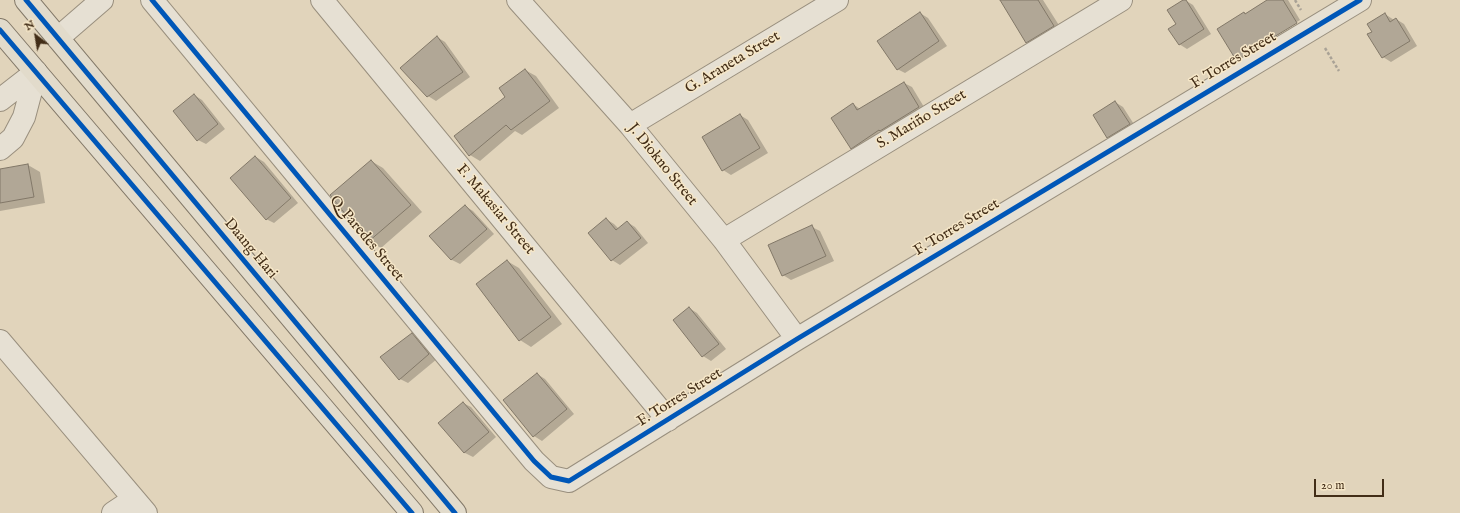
<!DOCTYPE html>
<meta charset="utf-8">
<style>
body{margin:0}
#map{position:relative;width:1460px;height:513px;overflow:hidden;background:#e1d4bb;font-family:"IM FELL English",serif}
canvas{display:block}
.north{position:absolute;left:16px;top:16px;width:40px;height:40px;-webkit-text-stroke:3px #f6e7c8;paint-order:stroke;rotate:329deg;font-size:11px;font-weight:700;line-height:16px;text-align:center;color:#422d17}
.north::after{content:'';display:block;margin:auto;width:14px;height:18px;background:#422d17;clip-path:polygon(50% 0,100% 100%,50% 72%,0 100%)}
.scale{position:absolute;left:1314px;top:479px;width:70px;height:18px;box-sizing:border-box;border:2px solid #422d17;border-top:0;padding-left:5px;font-size:12px;line-height:14px;white-space:nowrap;color:#422d17;-webkit-text-stroke:3px #f6e7c8;paint-order:stroke}
</style>
<div id="map">
<canvas width="1460" height="513"></canvas>
<div class="north">N</div>
<div class="scale">20 m</div>
</div>
<script>
const ctx = document.querySelector('canvas').getContext('2d');
ctx.lineJoin = 'round';
function fillPath(path, color) {
  ctx.fillStyle = color;
  ctx.fill(path, 'evenodd');
}
function poly(rows) {
  const path = new Path2D();
  for (const r of rows) {
    path.moveTo(r[0], r[1]);
    for (let i = 2; i < r.length; i += 2) path.lineTo(r[i], r[i + 1]);
  }
  return path;
}
function strokePath(path, color, width, dash) {
  ctx.strokeStyle = color;
  ctx.lineWidth = width;
  ctx.lineCap = dash ? 'butt' : 'round';
  ctx.setLineDash(dash || []);
  ctx.stroke(path);
}
function drawText(font, color, halo, rows, align = 'center') {
  ctx.font = font + ' "IM FELL English",serif';
  ctx.lineWidth = 3;
  ctx.setLineDash([]);
  ctx.textBaseline = 'middle';
  ctx.strokeStyle = halo;
  ctx.fillStyle = color;
  for (const [text, x, y, turn = 0] of rows) {
    ctx.save();
    ctx.translate(x, y);
    ctx.rotate((+turn || 0) * Math.PI / 180);
    ctx.textAlign = isNaN(turn) ? turn : align;
    if (halo) ctx.strokeText(text, 0, 0);
    ctx.fillText(text, 0, 0);
    ctx.restore();
  }
}
fillPath(poly([
 [1001,0,1043,0,1062,30,1035,47,1027,42],
 [1185,0,1193,5,1211,34,1187,49,1179,44,1177,25],
 [1269,0,1288,0,1300,20,1239,57,1239,59,1301,22,1305,28,1245,64,1237,59,1245,14],
 [920,13,928,18,947,46,905,73,897,69],
 [1385,14,1394,20,1396,19,1404,24,1417,46,1391,62,1383,57],
 [437,37,445,42,470,77,436,101,428,96],
 [525,70,536,76,559,108,522,135,515,131,480,161,470,155,507,97],
 [904,83,912,87,927,112,859,153,851,148,853,104,860,109],
 [194,95,202,100,225,129,206,144,198,140],
 [1115,102,1123,107,1137,129,1116,141,1108,137],
 [740,115,748,120,768,153,731,175,723,170,703,137],
 [256,157,264,162,298,203,274,223,266,219],
 [371,161,383,168,422,212,381,248,369,241],
 [28,165,40,172,45,203,0,211,0,170],
 [465,206,473,211,494,234,460,264,452,260,431,236],
 [606,219,614,224,619,229,627,222,635,227,648,243,620,265,612,260,590,233],
 [812,227,820,231,834,261,791,280,783,275],
 [507,261,519,268,562,324,531,347,520,340,477,284],
 [689,308,697,313,726,349,711,361,703,356,674,321],
 [412,334,420,339,437,359,408,383,400,379],
 [537,374,545,379,574,414,542,441,534,436],
 [463,403,471,407,496,437,473,457,465,453,439,423]
]), '#0003');
const building = poly([
 [1000,0,1038,0,1054,26,1026,43,1000,0],
 [1183,0,1186,0,1204,29,1179,45,1168,29,1176,24,1167,10,1183,0],
 [1267,0,1283,0,1297,23,1236,60,1217,29,1244,12,1245,14,1267,0],
 [920,12,939,41,897,70,877,41,920,12],
 [1385,13,1390,22,1396,18,1410,41,1382,58,1367,34,1372,32,1367,24,1385,13],
 [437,36,463,72,427,97,400,68,437,36],
 [525,69,550,101,511,130,506,125,469,156,454,136,505,97,499,88,525,69],
 [904,82,919,107,880,131,879,130,851,149,831,118,853,103,857,110,904,82],
 [194,94,218,124,197,141,173,111,194,94],
 [1115,101,1130,124,1107,138,1093,115,1115,101],
 [740,114,760,148,722,171,702,137,740,114],
 [255,156,291,198,266,220,230,178,255,156],
 [371,160,411,205,368,242,330,195,371,160],
 [28,164,34,197,0,203,0,169,28,164],
 [465,205,487,229,451,260,429,236,465,205],
 [606,218,616,230,627,221,641,238,611,261,588,233,606,218],
 [812,225,826,256,782,276,768,245,812,225],
 [507,260,551,317,519,341,476,284,507,260],
 [689,307,719,344,702,357,673,320,689,307],
 [412,333,429,354,399,380,380,357,412,333],
 [537,373,567,409,533,437,503,400,537,373],
 [463,402,489,432,464,453,438,423,463,402]
]);
fillPath(building, '#b1a796');
strokePath(building, '#827868', 1);
const minor = poly([
 [152,0,534,461,551,477,569,481,797,339,1360,0],
 [322,0,668,420],
 [518,0,630,125,724,240,797,339],
 [58,38,102,0],
 [0,100,36,72],
 [630,125,837,0],
 [0,149,13,138,24,117,36,72],
 [724,240,1121,0],
 [0,341,146,513],
 [113,513,134,499]
]);
const major = poly([
 [26,0,455,513],
 [0,30,412,513]
]);
strokePath(minor, '#998f7e', 24);
strokePath(major, '#827868', 24);
strokePath(poly([
 [1295,0,1301,10],
 [1325,48,1339,71]
]), '#a9a296', 2.5, [3, 2]);
strokePath(minor, '#e6e0d3', 22);
strokePath(major, '#e2dbcb', 22);
strokePath(poly([
 [26,0,455,513],
 [152,0,534,461,551,477,569,481,797,339,1360,0],
 [0,30,412,513]
]), '#0057b8', 5);
drawText('15px', '#422d17', '#f6e7c8', [
 ["F. Torres Street",1234,61,-31],
 ["G. Araneta Street",733,63,-31],
 ["S. Mariño Street",922,120,-31],
 ["J. Diokno Street",662,165,51],
 ["F. Makasiar Street",495,210,50],
 ["F. Torres Street",957,228,-31],
 ["Q. Paredes Street",366,239,50],
 ["Daang Hari",250,249,50],
 ["F. Torres Street",680,398,-32]
]);
</script>
